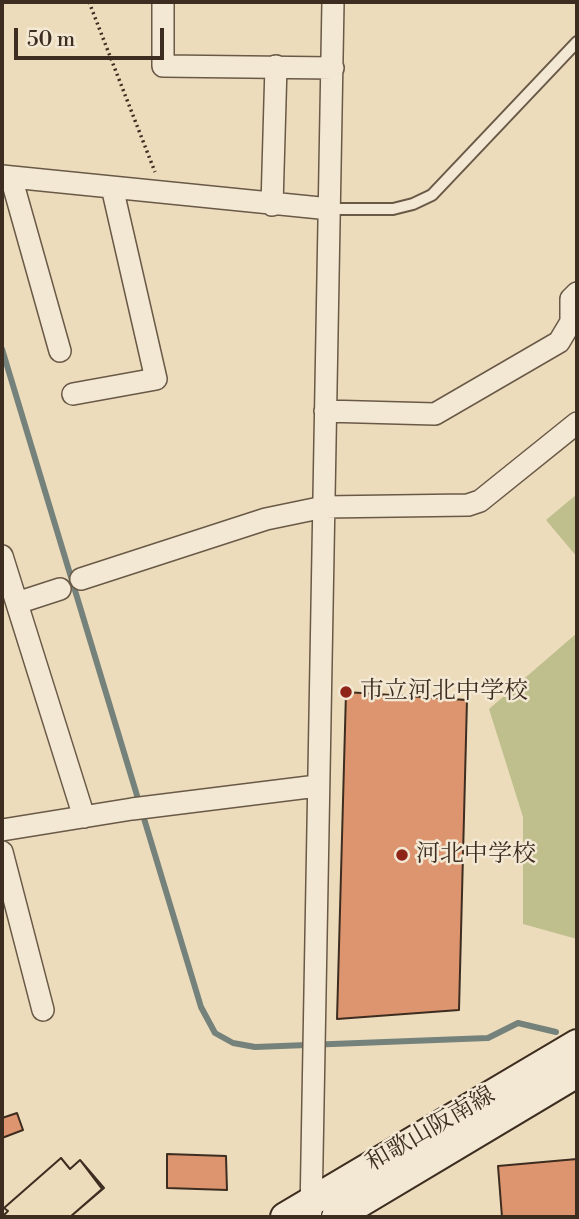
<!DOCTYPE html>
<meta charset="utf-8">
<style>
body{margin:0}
#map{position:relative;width:579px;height:1219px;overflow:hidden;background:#eddcbc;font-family:"Libre Bodoni",serif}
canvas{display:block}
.frame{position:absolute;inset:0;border:4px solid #3d2d20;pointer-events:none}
.scale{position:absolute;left:14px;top:28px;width:150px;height:32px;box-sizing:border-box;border:4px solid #3d2d20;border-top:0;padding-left:9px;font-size:21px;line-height:24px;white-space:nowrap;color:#3d2d20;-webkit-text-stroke:5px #f3e8d3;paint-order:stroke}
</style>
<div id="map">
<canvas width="579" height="1219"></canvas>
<div class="frame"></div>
<div class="scale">50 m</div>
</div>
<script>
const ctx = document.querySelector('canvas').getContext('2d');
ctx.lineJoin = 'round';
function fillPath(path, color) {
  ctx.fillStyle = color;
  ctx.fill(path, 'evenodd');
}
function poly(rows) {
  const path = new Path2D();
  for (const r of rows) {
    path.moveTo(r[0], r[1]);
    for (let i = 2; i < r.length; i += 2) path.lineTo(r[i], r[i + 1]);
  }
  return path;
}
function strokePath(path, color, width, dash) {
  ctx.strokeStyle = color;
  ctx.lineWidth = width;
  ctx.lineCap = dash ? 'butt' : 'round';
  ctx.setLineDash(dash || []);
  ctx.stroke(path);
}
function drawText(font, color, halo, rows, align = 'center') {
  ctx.font = font + ' "Libre Bodoni","Noto Serif JP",serif';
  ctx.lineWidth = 5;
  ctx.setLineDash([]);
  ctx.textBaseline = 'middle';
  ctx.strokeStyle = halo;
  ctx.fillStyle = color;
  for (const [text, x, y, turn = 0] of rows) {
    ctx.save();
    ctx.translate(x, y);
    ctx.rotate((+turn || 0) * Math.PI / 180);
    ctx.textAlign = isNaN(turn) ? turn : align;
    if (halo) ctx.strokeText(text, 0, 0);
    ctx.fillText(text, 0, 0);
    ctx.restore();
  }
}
fillPath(poly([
 [577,494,577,557,546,520],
 [577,633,577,939,523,924,523,817,489,709]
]), '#bebf8c');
strokePath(poly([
 [2,349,201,1007,215,1033,233,1043,255,1047,488,1038,518,1023,556,1032]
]), '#75827b', 6);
const building = poly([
 [346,692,467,700,459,1010,337,1019,346,692],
 [17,1113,23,1130,2,1138,2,1118,17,1113],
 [167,1154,226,1156,227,1190,167,1188,167,1154],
 [61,1158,70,1169,80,1160,104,1188,70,1217,2,1217,8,1211,4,1208,61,1158],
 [61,1158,70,1169,80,1160,102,1189,70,1217,2,1217,8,1211,4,1208,61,1158],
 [577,1159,577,1217,502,1217,498,1166,577,1159]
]);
fillPath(building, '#dc956e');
strokePath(building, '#3d2d20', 2);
const service = poly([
 [330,209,393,209,413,204,432,195,577,42]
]);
const minor = poly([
 [163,2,163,66,333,68],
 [2,176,330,209],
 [11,177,60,351],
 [272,205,276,66],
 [73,394,156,379,112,187],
 [325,411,435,414,559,342,571,322,571,299,577,293],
 [2,556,84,817],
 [81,579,266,519,324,507,468,505,480,501,577,423],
 [17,603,60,589],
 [2,830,132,809,317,786],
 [2,852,43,1010],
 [311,1212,333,2]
]);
const secondary = poly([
 [285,1217,577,1044],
 [336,1217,577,1073]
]);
strokePath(service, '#695947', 14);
strokePath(minor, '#695947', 24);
strokePath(secondary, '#3d2d20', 32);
strokePath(poly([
 [89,2,155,172]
]), '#3d2d20', 3.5, [2, 3.5]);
strokePath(service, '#f3e8d3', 10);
strokePath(minor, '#f3e8d3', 21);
strokePath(secondary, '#f3e8d3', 28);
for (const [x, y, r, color] of [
 [346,692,7,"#8f2418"],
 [402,855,7,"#8f2418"]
]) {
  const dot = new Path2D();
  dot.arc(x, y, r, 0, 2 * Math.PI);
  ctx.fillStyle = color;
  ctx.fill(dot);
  strokePath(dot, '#f3e8d3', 2.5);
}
drawText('24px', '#3d2d20', '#f3e8d3', [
 ["市立河北中学校",360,692],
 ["河北中学校",416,855]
], 'left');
drawText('24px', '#3d2d20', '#f3e8d3', [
 ["和歌山阪南線",431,1130,-30]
]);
</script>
